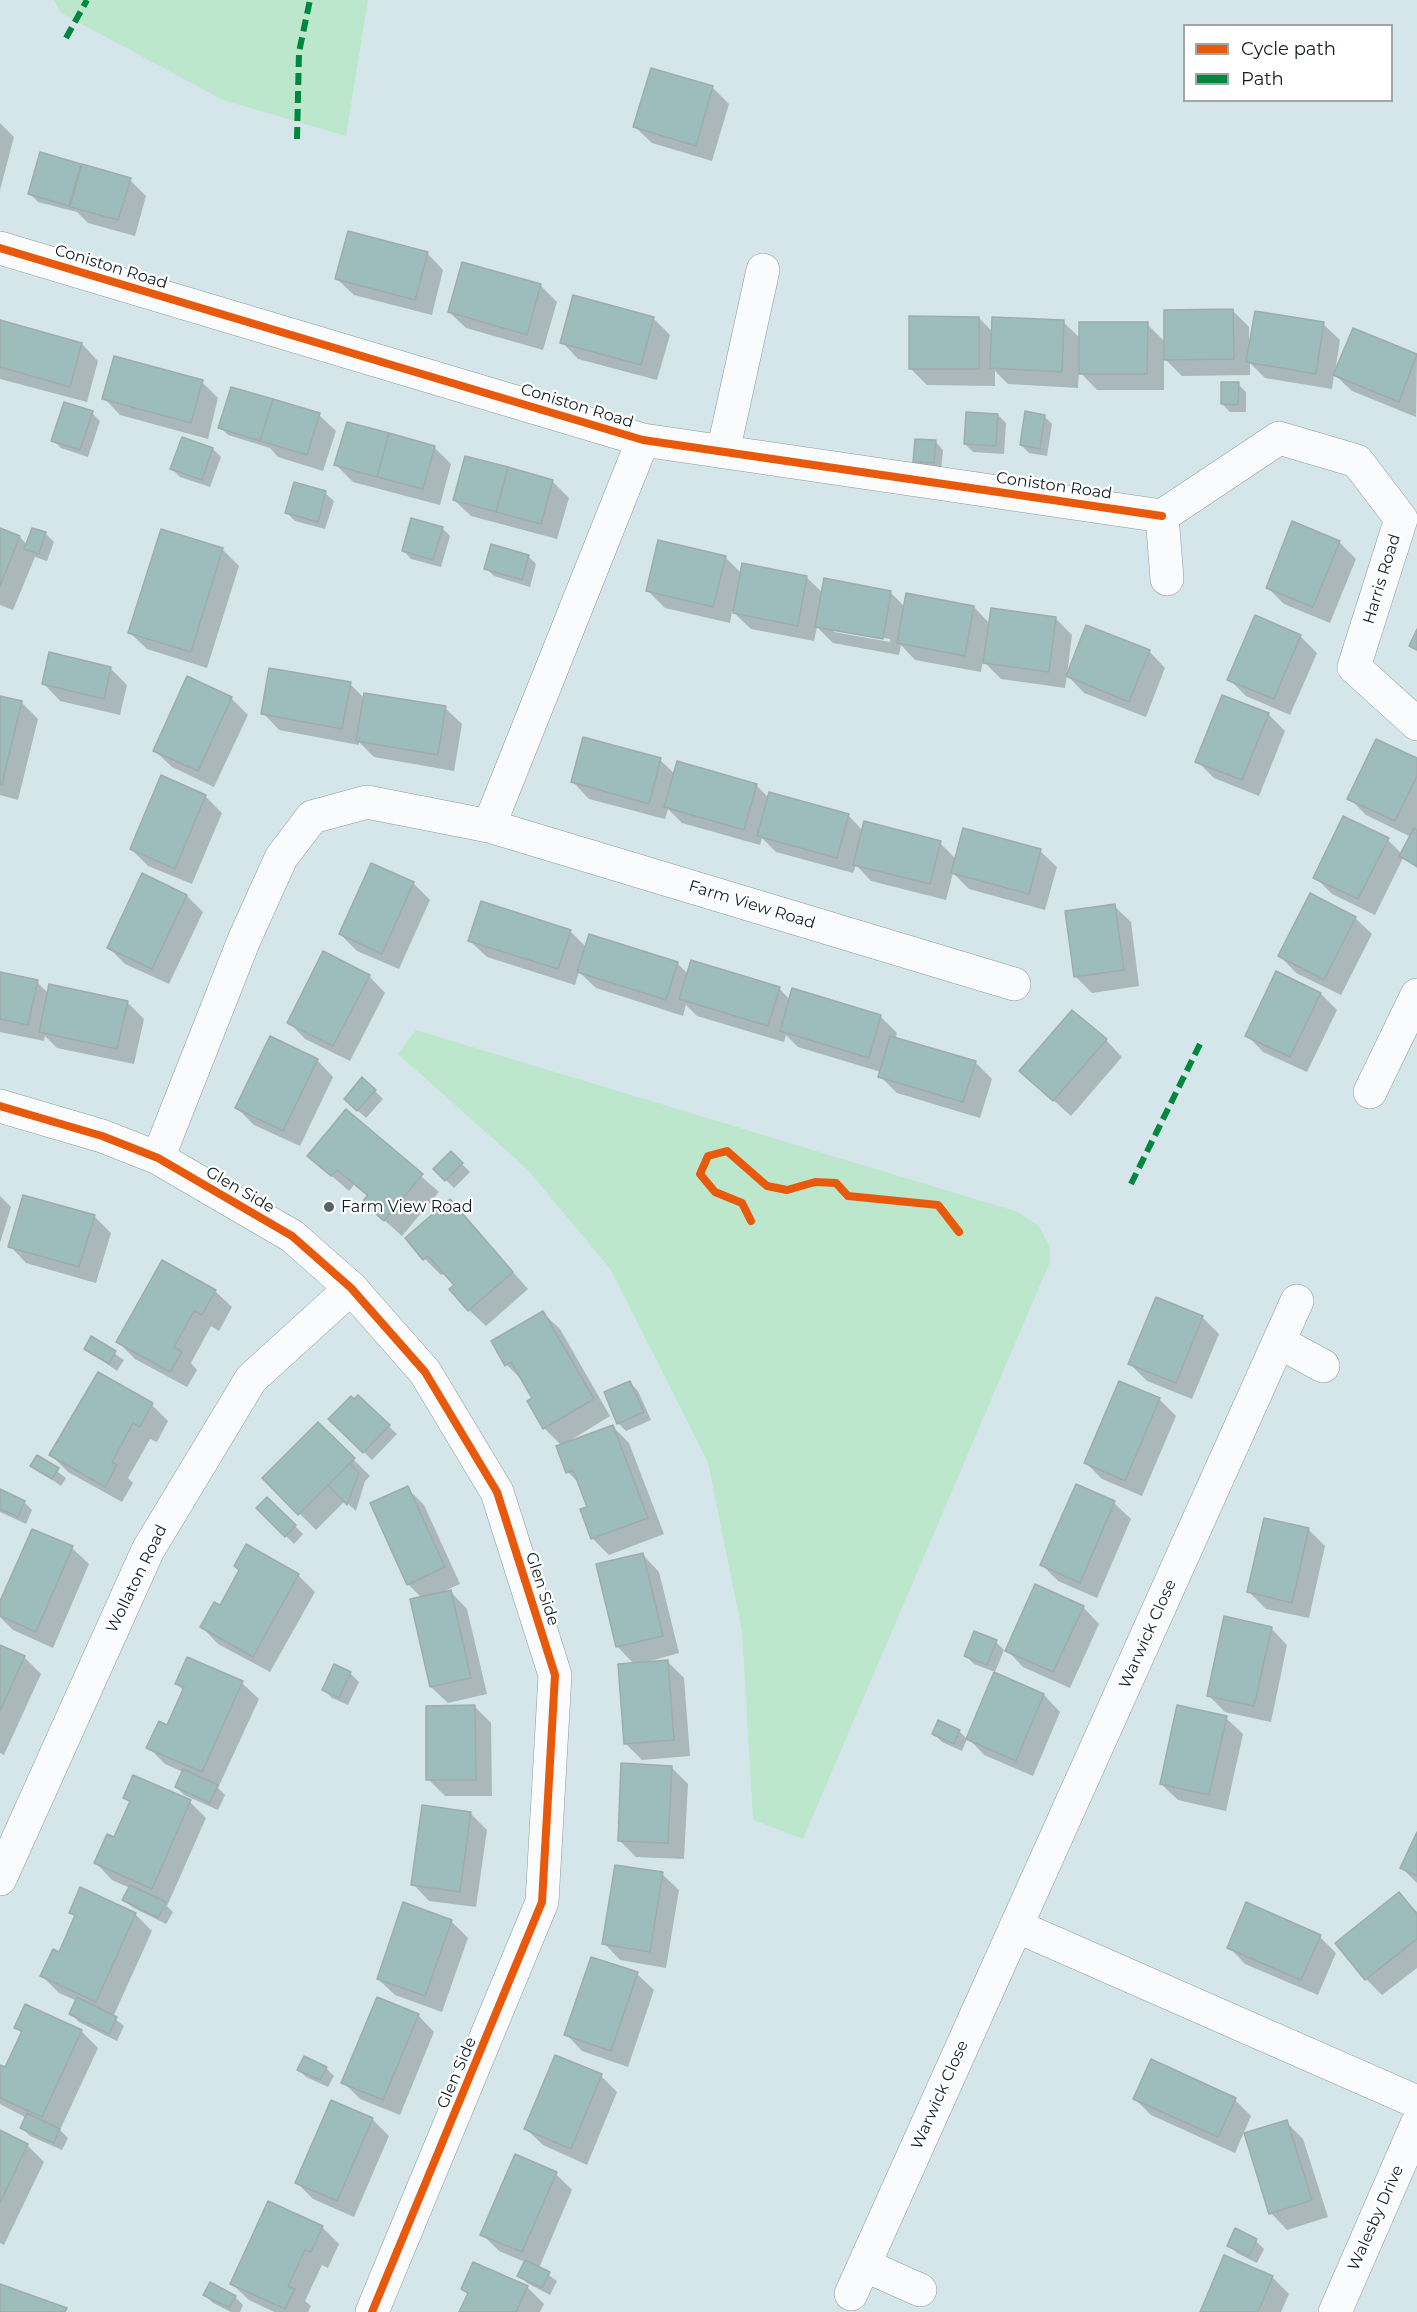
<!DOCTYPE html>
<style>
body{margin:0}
#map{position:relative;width:1417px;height:2312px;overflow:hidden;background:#d5e6ea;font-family:Montserrat,sans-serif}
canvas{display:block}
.legend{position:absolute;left:1183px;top:24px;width:210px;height:78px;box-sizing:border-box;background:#fff;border:2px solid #a0a5a6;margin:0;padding:8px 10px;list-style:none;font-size:18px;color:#121e20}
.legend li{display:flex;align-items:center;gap:12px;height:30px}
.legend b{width:30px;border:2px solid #a0a5a6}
</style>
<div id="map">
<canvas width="1417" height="2312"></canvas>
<ul class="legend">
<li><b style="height:8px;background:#e8590c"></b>Cycle path</li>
<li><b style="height:8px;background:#00873e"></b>Path</li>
</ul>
</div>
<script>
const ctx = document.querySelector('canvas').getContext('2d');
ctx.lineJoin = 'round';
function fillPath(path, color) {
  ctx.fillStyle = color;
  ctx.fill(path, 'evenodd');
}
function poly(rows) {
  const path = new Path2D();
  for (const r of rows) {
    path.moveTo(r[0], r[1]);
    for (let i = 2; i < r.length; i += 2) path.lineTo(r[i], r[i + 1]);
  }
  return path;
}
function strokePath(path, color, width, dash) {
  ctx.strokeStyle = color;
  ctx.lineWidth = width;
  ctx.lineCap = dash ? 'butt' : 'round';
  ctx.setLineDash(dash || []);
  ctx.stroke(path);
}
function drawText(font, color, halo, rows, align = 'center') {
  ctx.font = font + ' Montserrat,sans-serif';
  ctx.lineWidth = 4.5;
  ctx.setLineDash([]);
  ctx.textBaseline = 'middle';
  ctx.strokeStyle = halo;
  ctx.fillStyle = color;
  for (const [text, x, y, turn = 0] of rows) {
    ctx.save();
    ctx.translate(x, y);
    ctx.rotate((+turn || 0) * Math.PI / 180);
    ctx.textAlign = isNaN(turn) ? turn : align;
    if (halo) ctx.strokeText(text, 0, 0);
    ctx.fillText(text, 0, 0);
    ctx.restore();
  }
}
fillPath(poly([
 [54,0,368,0,346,136,223,100,61,13],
 [416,1030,1018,1212,1039,1226,1050,1247,1050,1262,803,1839,753,1820,742,1631,708,1463,611,1270,527,1169,398,1054]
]), '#bde7cd');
fillPath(poly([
 [712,87,729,104,712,161,652,143,635,127],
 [0,123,14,137,0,190],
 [80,165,130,180,146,196,135,236,88,223,77,212,38,202,30,194],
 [427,253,443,270,432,315,354,295,337,279],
 [540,285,557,302,543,350,466,328,449,312],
 [1233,311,1249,327,1249,343,1323,324,1340,340,1335,372,1354,330,1417,356,1416,417,1352,391,1334,374,1332,389,1265,378,1250,363,1250,375,1182,376,1164,358,1164,390,1097,390,1079,371,1078,388,1008,384,995,371,995,386,927,385,910,368,979,318,993,332,1063,322,1081,339,1147,324,1165,342],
 [653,318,670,335,657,380,578,359,562,342],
 [0,322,82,344,98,361,87,402,0,379],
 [202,382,218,398,208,439,120,415,104,398],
 [1238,384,1246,392,1246,412,1230,412,1222,404],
 [92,413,100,421,88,457,61,448,53,440],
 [319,415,336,431,323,471,278,457,270,448,228,435,220,427],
 [998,415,1006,423,1004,454,973,452,965,444],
 [1044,416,1052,424,1047,456,1029,453,1021,445],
 [348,423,435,448,451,464,440,505,353,482,336,465],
 [935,441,943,450,941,471,923,469,915,461],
 [213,449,221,457,210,487,180,477,172,469],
 [552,481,569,498,557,539,471,516,454,500],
 [325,493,334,501,325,529,295,521,287,513],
 [442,528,450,536,441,567,411,559,403,550],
 [0,529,20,537,27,545,33,530,46,534,54,542,47,561,35,557,13,610,0,605],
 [1339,542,1356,559,1330,623,1284,604,1268,588],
 [222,549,239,566,207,668,147,649,130,633],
 [528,556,536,564,530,587,494,576,486,568],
 [725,557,742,574,806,577,823,593,890,592,905,607,974,607,990,624,1056,619,1072,635,1067,675,1149,651,1165,668,1146,717,1084,693,1067,675,1065,688,1001,679,983,661,981,672,915,660,901,645,899,655,833,643,817,627,814,641,751,629,732,611,730,623,665,608,648,591],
 [834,629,890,639,890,642,834,632],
 [1300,636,1317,653,1290,715,1246,696,1229,679],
 [110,668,127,685,120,715,60,701,44,684],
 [350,684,365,699,445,708,462,724,454,771,374,757,359,742,359,745,279,730,263,713],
 [0,697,21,702,38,719,18,800,0,795],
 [231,698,248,715,214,787,172,767,155,751],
 [1268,714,1285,731,1259,796,1214,778,1197,761],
 [1417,759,1417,868,1403,858,1375,915,1332,894,1315,877,1388,840,1402,854,1411,837,1366,815,1349,798],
 [660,760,675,774,756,785,769,798,848,815,863,831,940,843,956,859,1040,851,1057,867,1045,910,969,889,953,873,946,900,871,881,856,865,853,873,776,852,762,838,760,845,682,823,668,809,665,819,589,799,573,782],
 [205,796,222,813,192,884,148,866,131,849],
 [371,865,414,884,430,900,399,969,357,951,340,934],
 [187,896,203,912,169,984,125,964,109,948],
 [1114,906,1131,922,1139,986,1092,993,1075,976],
 [1355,918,1372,934,1341,995,1296,973,1280,956],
 [570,931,586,947,677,963,688,974,779,988,790,1000,880,1016,897,1033,895,1039,975,1062,992,1079,980,1118,897,1093,880,1076,881,1072,798,1047,786,1035,784,1042,697,1016,686,1005,683,1016,596,988,579,972,575,985,487,957,470,941],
 [0,974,37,982,48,993,127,1002,144,1019,134,1064,57,1048,45,1036,44,1041,0,1032],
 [369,976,385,993,350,1061,305,1039,289,1022],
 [1321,994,1337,1010,1307,1072,1263,1052,1247,1035],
 [1106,1040,1122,1057,1071,1116,1021,1071],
 [317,1060,333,1077,300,1146,254,1125,237,1108],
 [375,1091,383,1099,366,1118,354,1107],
 [346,1111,439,1192,402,1236,364,1202,368,1197,354,1185,349,1191,309,1156],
 [451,1153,470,1172,454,1188,435,1169],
 [0,1196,11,1207,0,1243],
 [450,1201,528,1289,486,1326,469,1310,456,1285,445,1273,441,1275,425,1259],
 [94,1216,111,1233,96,1283,26,1263,10,1246],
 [215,1291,232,1307,219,1331,211,1326,191,1363,197,1370,187,1387,135,1359,118,1342],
 [543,1313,560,1329,610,1416,563,1445,612,1426,629,1443,664,1534,609,1555,592,1538,589,1508,580,1484,568,1472,558,1447,561,1445,544,1428,534,1398,523,1381,507,1365],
 [1202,1317,1219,1334,1192,1399,1147,1381,1130,1364],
 [92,1338,124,1360,117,1371,85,1348],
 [630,1383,638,1391,651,1420,626,1431,618,1423],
 [358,1397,397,1434,372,1460,330,1419],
 [1159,1399,1176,1416,1142,1496,1102,1479,1086,1463],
 [152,1405,168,1421,157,1442,150,1439,128,1478,133,1483,122,1502,68,1472,51,1455],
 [318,1424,370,1476,365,1481,356,1511,345,1501,316,1530,264,1478],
 [38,1457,66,1478,61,1486,32,1466],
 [1077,1486,1114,1503,1131,1519,1097,1598,1058,1581,1042,1565],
 [407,1488,424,1505,460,1584,442,1592,451,1592,467,1609,487,1694,448,1703,431,1687,422,1598,408,1584],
 [0,1491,24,1502,32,1510,26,1524,0,1512],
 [267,1499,303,1534,294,1544,258,1508],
 [1308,1529,1325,1546,1309,1618,1266,1609,1249,1592],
 [33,1531,72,1548,89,1564,53,1648,13,1630,0,1617,0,1605],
 [643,1555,659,1572,679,1653,639,1664,668,1662,684,1678,690,1756,642,1760,625,1743,634,1664,617,1646],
 [298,1575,315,1592,270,1672,218,1644,202,1627,220,1607],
 [1083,1607,1099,1624,1070,1688,1023,1667,1007,1650],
 [1271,1628,1287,1645,1271,1722,1225,1712,1208,1695],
 [996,1642,1004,1650,995,1672,974,1664,966,1656],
 [0,1647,24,1657,41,1674,4,1755,0,1753],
 [335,1666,351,1674,359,1682,348,1705,332,1698,324,1690],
 [995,1674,1044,1695,1060,1712,1033,1776,984,1755,968,1738],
 [242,1683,259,1699,218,1788,225,1795,218,1810,184,1795,176,1787,183,1772,165,1764,148,1747,167,1727,184,1691,177,1684],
 [475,1707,491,1723,492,1796,445,1796,428,1779],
 [1226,1718,1243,1734,1226,1811,1178,1800,1161,1784],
 [959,1731,967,1739,962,1751,942,1742,934,1734],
 [671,1767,688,1784,684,1859,636,1857,619,1840],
 [125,1797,190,1802,206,1818,167,1906,173,1912,166,1924,132,1907,124,1899,130,1888,112,1880,96,1863,115,1839,130,1803],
 [471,1814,487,1830,476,1907,429,1901,413,1884],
 [1417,1836,1417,1883,1402,1868],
 [662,1874,679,1890,666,1968,620,1960,604,1943],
 [1399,1894,1417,1912,1417,1968,1382,1995,1366,1979],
 [71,1912,135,1914,152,1931,113,2017,124,2026,117,2041,79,2022,71,2014,77,2001,59,1993,42,1976,60,1954,76,1918],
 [451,1921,468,1938,442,2012,395,1995,378,1979],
 [1320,1937,1336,1953,1318,1995,1245,1964,1229,1947],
 [637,1974,654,1990,628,2067,582,2051,566,2034],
 [418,2015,434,2032,400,2115,360,2099,343,2082],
 [16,2027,81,2031,98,2048,60,2130,68,2138,62,2150,30,2136,22,2128,27,2118,0,2104,0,2067,6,2069,22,2034],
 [326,2068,334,2076,328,2087,306,2077,298,2069],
 [601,2076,617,2092,587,2165,543,2145,526,2129],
 [1135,2099,1235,2100,1251,2116,1235,2153,1151,2115],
 [372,2119,389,2136,354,2217,313,2199,297,2183],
 [1286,2122,1303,2139,1328,2217,1287,2230,1271,2213],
 [0,2132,27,2145,44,2162,4,2245,0,2243],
 [556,2174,572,2190,539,2268,557,2281,550,2295,527,2283,519,2275,525,2262,499,2251,482,2234],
 [322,2227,339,2244,328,2268,322,2265,305,2301,311,2306,308,2312,274,2312,249,2300,232,2284],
 [1256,2241,1264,2249,1257,2263,1237,2253,1229,2245],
 [1272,2277,1289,2294,1281,2312,1202,2312],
 [527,2287,544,2304,540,2312,461,2312,469,2295,463,2289],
 [205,2295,235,2297,243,2305,240,2312,231,2312,213,2303]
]), '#0003');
const building = poly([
 [651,68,713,86,696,146,633,127,651,68],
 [40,152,81,164,69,206,28,194,40,152],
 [82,164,131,178,118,220,70,207,82,164],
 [348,231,428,252,415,300,335,279,348,231],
 [462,262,541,284,527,335,448,312,462,262],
 [573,295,654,317,641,365,560,343,573,295],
 [1233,309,1234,359,1164,360,1164,310,1233,309],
 [1255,311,1324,322,1316,374,1246,362,1255,311],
 [909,316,979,317,979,369,909,369,909,316],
 [992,317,1064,320,1062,372,990,368,992,317],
 [0,320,82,343,70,387,0,367,0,320],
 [1079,322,1148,322,1147,374,1079,374,1079,322],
 [1353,328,1417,354,1399,402,1333,375,1353,328],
 [114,356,203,380,191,423,102,399,114,356],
 [1221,382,1239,382,1238,405,1221,404,1221,382],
 [231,387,273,399,260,441,218,428,231,387],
 [273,399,320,413,307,455,260,441,273,399],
 [64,402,93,411,80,450,51,441,64,402],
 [1025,411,1045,415,1040,449,1020,445,1025,411],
 [966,412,998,414,996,446,964,444,966,412],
 [347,422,389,433,377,477,334,465,347,422],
 [389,433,435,446,423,489,377,477,389,433],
 [182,437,213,448,202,480,170,469,182,437],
 [915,439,936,440,934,463,913,462,915,439],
 [465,456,508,467,496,512,453,500,465,456],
 [508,467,553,480,541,524,496,512,508,467],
 [294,482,326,491,318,522,285,513,294,482],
 [411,518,443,527,433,560,402,551,411,518],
 [1292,521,1340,541,1313,607,1266,588,1292,521],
 [0,528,20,536,0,586,0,528],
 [32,528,46,532,39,554,24,549,32,528],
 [161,529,223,548,191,652,128,633,161,529],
 [658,540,726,556,713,607,646,591,658,540],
 [491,544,529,555,522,580,484,569,491,544],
 [742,563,807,576,798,626,733,613,742,563],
 [824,578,891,591,883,639,815,627,824,578],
 [906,593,974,606,965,656,897,643,906,593],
 [991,608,1056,617,1049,672,983,663,991,608],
 [1255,615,1301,635,1274,699,1227,680,1255,615],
 [1086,625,1150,650,1129,702,1066,676,1086,625],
 [1417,629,1417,650,1409,646,1417,629],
 [49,652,111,667,104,699,42,684,49,652],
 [269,668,351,682,342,729,261,714,269,668],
 [187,676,232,697,198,771,153,751,187,676],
 [364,693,446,706,438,755,356,741,364,693],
 [1222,695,1269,713,1242,780,1195,762,1222,695],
 [0,696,22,701,2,784,0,784,0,696],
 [583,737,661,758,649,804,571,782,583,737],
 [1376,739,1417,758,1417,776,1395,821,1347,799,1376,739],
 [677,761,757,784,744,830,664,807,677,761],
 [161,775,206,795,175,869,130,849,161,775],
 [769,792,849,814,837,858,757,836,769,792],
 [1343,816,1389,838,1358,899,1313,878,1343,816],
 [864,821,941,841,930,884,853,865,864,821],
 [963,828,1041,849,1029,894,951,873,963,828],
 [1414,828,1417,830,1417,866,1399,856,1414,828],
 [371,863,414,882,382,954,339,934,371,863],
 [142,873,187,895,152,969,107,948,142,873],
 [1310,893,1356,917,1324,980,1278,956,1310,893],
 [481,901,571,930,558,969,468,941,481,901],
 [1115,904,1124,970,1074,977,1065,911,1115,904],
 [589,934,678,962,666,1000,577,972,589,934],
 [323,951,370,975,333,1046,287,1023,323,951],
 [691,960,780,987,768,1026,679,999,691,960],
 [1276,971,1321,993,1290,1057,1245,1036,1276,971],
 [0,972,38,980,28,1025,0,1019,0,972],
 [49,984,128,1001,117,1049,39,1032,49,984],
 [792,988,881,1015,869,1058,780,1031,792,988],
 [1072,1010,1107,1039,1053,1101,1019,1071,1072,1010],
 [270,1036,318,1059,283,1131,235,1108,270,1036],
 [890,1036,976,1061,963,1102,878,1077,890,1036],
 [362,1077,376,1090,357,1111,344,1099,362,1077],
 [346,1109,423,1174,384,1221,362,1202,368,1195,337,1170,331,1176,307,1156,346,1109],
 [451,1151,463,1163,445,1181,433,1169,451,1151],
 [23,1195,95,1215,79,1267,8,1247,23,1195],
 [450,1199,513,1272,468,1311,449,1289,454,1285,428,1256,423,1260,405,1238,450,1199],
 [162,1260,216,1290,202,1315,194,1311,174,1347,182,1352,170,1372,116,1342,162,1260],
 [1156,1297,1203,1316,1176,1383,1128,1364,1156,1297],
 [543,1311,594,1399,543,1429,527,1401,532,1398,511,1362,505,1366,491,1341,543,1311],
 [91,1336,116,1351,109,1364,84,1349,91,1336],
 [98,1372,153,1403,140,1427,133,1423,112,1462,117,1465,105,1487,49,1455,98,1372],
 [630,1381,644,1412,617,1424,604,1392,630,1381],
 [1119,1381,1160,1398,1125,1481,1084,1463,1119,1381],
 [358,1395,390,1425,363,1453,328,1419,351,1396,354,1399,358,1395],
 [318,1422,355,1458,298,1515,262,1478,318,1422],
 [613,1425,648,1518,591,1539,580,1509,587,1507,573,1470,566,1473,556,1446,613,1425],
 [37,1455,59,1468,52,1479,30,1466,37,1455],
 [350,1463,359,1473,347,1505,328,1485,350,1463],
 [1076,1484,1115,1501,1080,1583,1040,1565,1076,1484],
 [408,1486,445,1567,407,1585,370,1503,408,1486],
 [0,1489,25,1501,18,1517,0,1509,0,1489],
 [267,1497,296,1525,285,1537,256,1508,267,1497],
 [1264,1518,1309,1528,1292,1603,1247,1592,1264,1518],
 [32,1529,73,1546,36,1632,0,1616,0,1601,32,1529],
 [246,1544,299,1574,253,1657,200,1627,214,1602,220,1605,239,1570,234,1566,246,1544],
 [643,1553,663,1636,616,1647,596,1564,643,1553],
 [1035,1584,1084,1606,1053,1672,1005,1651,1035,1584],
 [451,1590,471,1678,430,1687,410,1599,451,1590],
 [1224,1616,1272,1627,1254,1706,1207,1696,1224,1616],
 [974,1631,997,1640,987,1665,964,1656,974,1631],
 [0,1645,25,1656,0,1711,0,1645],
 [187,1657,243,1681,202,1772,146,1748,159,1721,167,1725,184,1687,175,1684,187,1657],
 [668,1660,674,1740,624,1744,618,1664,668,1660],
 [334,1664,351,1672,339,1698,322,1690,334,1664],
 [994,1672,1044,1694,1016,1761,966,1739,994,1672],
 [475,1705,476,1780,426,1780,426,1706,475,1705],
 [1177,1705,1227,1716,1209,1795,1160,1784,1177,1705],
 [938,1720,960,1730,954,1744,932,1734,938,1720],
 [621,1763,672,1766,668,1843,618,1841,621,1763],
 [183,1769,218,1785,210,1803,175,1787,183,1769],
 [133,1775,191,1800,152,1889,94,1863,107,1834,114,1837,130,1801,123,1798,133,1775],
 [422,1805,471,1812,460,1892,411,1885,422,1805],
 [1417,1832,1417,1876,1400,1868,1417,1832],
 [615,1865,663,1872,650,1952,602,1944,615,1865],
 [130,1885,166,1902,158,1918,122,1900,130,1885],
 [80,1887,136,1913,96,2002,40,1976,53,1949,59,1952,75,1915,69,1913,80,1887],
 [1399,1892,1417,1914,1417,1939,1365,1980,1335,1943,1399,1892],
 [403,1902,452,1920,425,1996,377,1979,403,1902],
 [1246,1902,1321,1935,1301,1980,1227,1948,1246,1902],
 [591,1957,638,1972,611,2051,564,2035,591,1957],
 [77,1997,117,2017,109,2034,69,2014,77,1997],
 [377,1997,419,2014,383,2100,341,2083,377,1997],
 [25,2004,82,2030,42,2117,0,2098,0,2065,5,2067,22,2031,14,2028,25,2004],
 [555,2055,602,2074,571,2149,524,2129,555,2055],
 [304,2056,327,2067,320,2080,297,2070,304,2056],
 [1151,2059,1236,2098,1218,2137,1133,2099,1151,2059],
 [331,2100,373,2118,337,2201,295,2183,331,2100],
 [27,2113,60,2129,54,2143,20,2128,27,2113],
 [1287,2120,1312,2200,1269,2214,1244,2133,1287,2120],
 [0,2130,28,2144,0,2203,0,2130],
 [515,2154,557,2172,522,2252,480,2235,515,2154],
 [268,2201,323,2226,311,2252,305,2250,288,2286,295,2289,285,2309,230,2284,268,2201],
 [1235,2228,1257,2239,1249,2256,1227,2246,1235,2228],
 [1224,2255,1273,2276,1258,2312,1200,2312,1224,2255],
 [525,2260,550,2272,542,2288,517,2276,525,2260],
 [473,2262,528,2286,516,2312,459,2312,468,2293,461,2289,473,2262],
 [210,2282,236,2296,229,2308,203,2295,210,2282],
 [0,2284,67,2308,65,2312,0,2312,0,2284]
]);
fillPath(building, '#9cbdbb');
strokePath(building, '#9facac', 1.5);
const street = poly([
 [0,248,643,440,1162,516],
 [723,452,763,270],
 [1162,516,1279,438,1357,461,1401,519,1354,667,1417,724],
 [1162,516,1167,579],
 [489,826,643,440],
 [1370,1092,1417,995],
 [0,1106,102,1136,158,1158,292,1236,351,1288,425,1372,497,1492,555,1675,542,1902,372,2312],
 [158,1158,244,940,281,858,312,817,367,802,489,826,1014,984],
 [1279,1342,1323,1366],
 [0,1879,148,1550,251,1379,351,1288],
 [1016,1926,1417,2102],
 [864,2265,920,2290],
 [851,2294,1297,1301],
 [1335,2312,1417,2124]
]);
strokePath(street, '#8d9a9c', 34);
strokePath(street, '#f9fbfc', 33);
strokePath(poly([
 [66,38,87,0],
 [297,139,299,52,310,0],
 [1131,1184,1202,1040]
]), '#00873e', 6, [12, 6]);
strokePath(poly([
 [0,248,643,440,1162,516],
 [0,1106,102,1136,158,1158,292,1236,351,1288,425,1372,497,1492,555,1675,542,1902,372,2312],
 [751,1221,742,1203,715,1192,700,1174,708,1156,727,1151,767,1186,787,1190,815,1182,836,1183,848,1196,938,1205,959,1232]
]), '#e8590c', 8);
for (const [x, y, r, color] of [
 [329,1207,6,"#566467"]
]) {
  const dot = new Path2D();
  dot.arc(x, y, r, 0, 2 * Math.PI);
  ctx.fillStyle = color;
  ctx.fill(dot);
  strokePath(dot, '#fff', 2);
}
drawText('16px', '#121e20', '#fff', [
 ["Coniston Road",111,267,17],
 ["Coniston Road",577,406,17],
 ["Coniston Road",1054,486,8],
 ["Harris Road",1382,579,-73],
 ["Farm View Road",752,905,17],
 ["Glen Side",240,1190,30],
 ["Wollaton Road",137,1579,-64],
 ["Glen Side",542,1589,72],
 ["Warwick Close",1148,1634,-66],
 ["Glen Side",457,2073,-67],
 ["Warwick Close",940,2095,-66],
 ["Walesby Drive",1376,2218,-66]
]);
drawText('16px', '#121e20', '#fff', [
 ["Farm View Road",341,1207]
], 'left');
</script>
